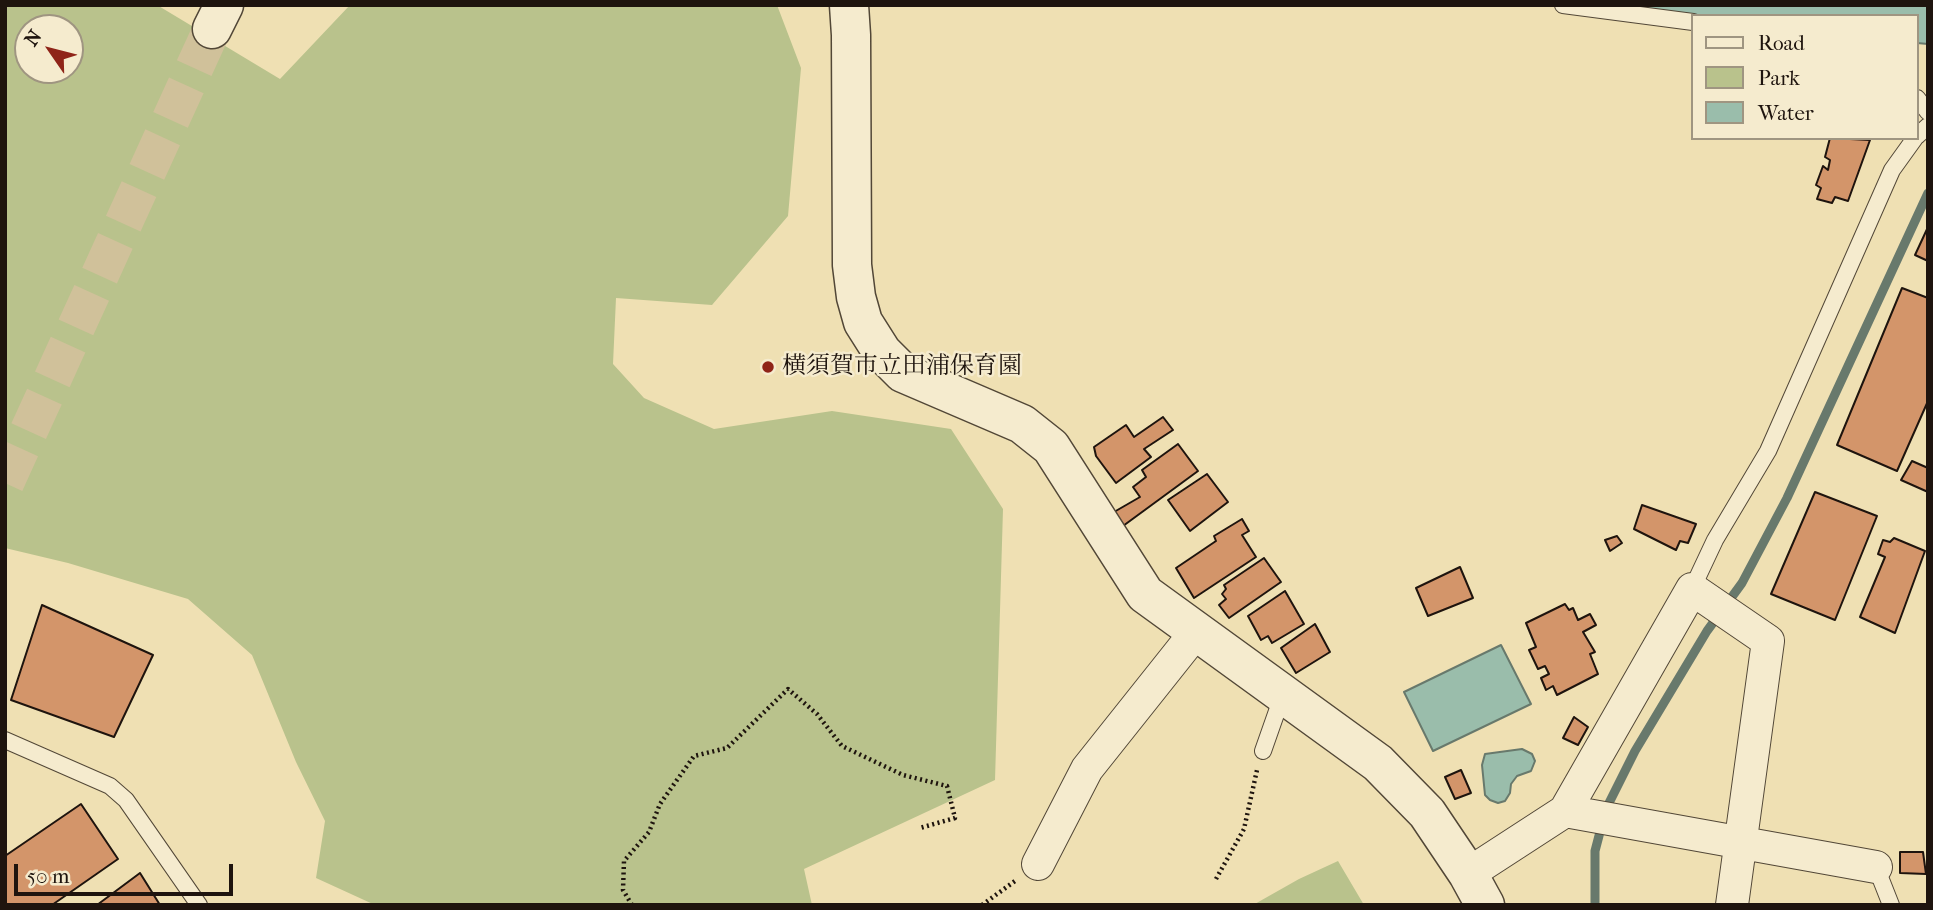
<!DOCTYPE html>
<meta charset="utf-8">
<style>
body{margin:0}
#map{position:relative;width:1933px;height:910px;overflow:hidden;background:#efe0b3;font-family:"IM FELL French Canon",serif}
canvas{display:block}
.frame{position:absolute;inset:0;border:7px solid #1e140e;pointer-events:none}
.legend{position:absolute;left:1691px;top:14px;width:228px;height:126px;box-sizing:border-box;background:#f5ebce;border:2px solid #9f9581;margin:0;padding:9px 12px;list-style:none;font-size:21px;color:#1e140e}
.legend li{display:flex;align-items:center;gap:14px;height:35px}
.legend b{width:35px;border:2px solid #9f9581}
.north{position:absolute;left:14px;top:14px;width:70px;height:70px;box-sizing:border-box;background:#f5ebce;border:2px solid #9f9581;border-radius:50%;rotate:305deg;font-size:19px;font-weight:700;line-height:28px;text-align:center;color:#1e140e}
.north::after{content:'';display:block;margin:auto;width:24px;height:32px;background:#8f2418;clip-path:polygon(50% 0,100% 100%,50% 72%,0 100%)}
.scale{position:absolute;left:14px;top:864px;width:219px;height:32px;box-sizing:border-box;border:4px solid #1e140e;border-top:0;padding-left:9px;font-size:21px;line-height:24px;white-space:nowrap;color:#1e140e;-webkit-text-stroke:5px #f5ebce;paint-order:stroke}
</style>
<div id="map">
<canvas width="1933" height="910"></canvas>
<div class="frame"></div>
<ul class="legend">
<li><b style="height:9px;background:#f5ebce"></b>Road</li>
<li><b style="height:19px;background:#b9c28c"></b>Park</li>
<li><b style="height:19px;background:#9abdab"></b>Water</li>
</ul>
<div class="north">N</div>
<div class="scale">50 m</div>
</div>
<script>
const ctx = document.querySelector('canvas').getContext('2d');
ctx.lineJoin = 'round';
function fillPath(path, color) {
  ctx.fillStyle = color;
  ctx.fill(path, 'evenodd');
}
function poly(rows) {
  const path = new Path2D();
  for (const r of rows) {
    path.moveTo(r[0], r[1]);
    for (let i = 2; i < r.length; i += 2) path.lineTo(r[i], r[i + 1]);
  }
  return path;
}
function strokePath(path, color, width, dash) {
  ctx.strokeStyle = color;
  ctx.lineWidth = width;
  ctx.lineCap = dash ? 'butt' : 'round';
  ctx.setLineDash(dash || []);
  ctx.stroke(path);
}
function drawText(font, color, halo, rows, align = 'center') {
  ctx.font = font + ' "IM FELL French Canon","Noto Serif JP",serif';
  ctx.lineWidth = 5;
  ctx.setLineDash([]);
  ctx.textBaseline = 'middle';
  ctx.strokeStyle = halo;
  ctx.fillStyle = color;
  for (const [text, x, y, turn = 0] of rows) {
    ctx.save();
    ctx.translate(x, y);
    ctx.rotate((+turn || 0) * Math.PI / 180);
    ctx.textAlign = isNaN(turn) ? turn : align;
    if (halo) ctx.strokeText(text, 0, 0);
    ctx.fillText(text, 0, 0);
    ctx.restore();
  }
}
fillPath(poly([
 [5,5,157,5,280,79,350,5,777,5,801,68,788,216,712,305,616,298,613,364,644,398,714,429,832,411,951,429,1003,509,995,780,804,869,812,905,375,905,316,878,325,821,296,762,252,655,188,599,68,563,5,548],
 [28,28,70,28,70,70,28,70],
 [1338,861,1364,905,1253,905,1299,879]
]), '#b9c28c');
const water = poly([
 [1617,5,1928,5,1928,44,1917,43,1917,16,1705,16,1617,5],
 [1501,645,1531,704,1433,751,1404,692,1501,645],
 [1522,749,1532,754,1535,761,1531,771,1517,776,1511,784,1510,793,1505,801,1498,803,1490,800,1485,795,1482,765,1485,754,1522,749]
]);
fillPath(water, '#9abdab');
strokePath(water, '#68796c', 2);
strokePath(poly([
 [1595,905,1595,851,1606,809,1635,751,1707,631,1742,583,1787,498,1928,193]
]), '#68796c', 9);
const building = poly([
 [1830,138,1870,140,1848,201,1835,197,1832,203,1817,199,1821,188,1816,185,1823,166,1828,170,1830,160,1825,157,1830,138],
 [1928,227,1928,261,1915,255,1928,227],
 [1902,288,1928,298,1928,401,1897,471,1837,445,1902,288],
 [1163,417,1173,430,1144,449,1151,457,1116,483,1096,456,1094,447,1126,425,1134,437,1163,417],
 [1178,444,1198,471,1123,526,1114,512,1140,497,1133,487,1146,477,1142,470,1178,444],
 [1912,461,1928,468,1928,492,1901,480,1912,461],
 [1207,474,1228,502,1190,531,1168,500,1207,474],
 [1815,492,1877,516,1835,620,1771,594,1815,492],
 [1642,505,1696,524,1688,543,1680,541,1676,550,1634,529,1642,505],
 [1242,519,1249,531,1242,535,1256,557,1194,598,1176,568,1216,541,1214,536,1242,519],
 [1617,536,1622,543,1610,551,1605,540,1617,536],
 [1894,538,1925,551,1895,633,1860,617,1885,557,1878,554,1883,540,1890,542,1894,538],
 [1264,558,1281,582,1229,618,1219,605,1226,599,1222,594,1226,589,1224,585,1264,558],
 [1460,567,1473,598,1428,616,1416,588,1460,567],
 [1285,591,1304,624,1272,643,1268,636,1261,640,1248,616,1285,591],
 [1565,604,1569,610,1573,608,1578,620,1590,614,1596,625,1583,632,1595,652,1590,654,1598,674,1557,695,1553,686,1546,690,1541,678,1549,674,1545,666,1538,669,1529,650,1536,647,1526,623,1565,604],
 [42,605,153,655,114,737,11,700,42,605],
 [1315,624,1330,652,1296,673,1281,648,1315,624],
 [1574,717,1588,727,1578,745,1563,738,1574,717],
 [1461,770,1471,793,1455,799,1445,777,1461,770],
 [81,804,118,859,52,905,5,905,5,856,81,804],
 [1900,852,1923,852,1926,874,1900,873,1900,852],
 [140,873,160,905,97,905,140,873]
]);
fillPath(building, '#d3956a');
strokePath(building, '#1e140e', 2);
strokePath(poly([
 [5,483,212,29]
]), '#d0c19a', 38, [38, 19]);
const service = poly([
 [1563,5,1693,22],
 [1917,98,1928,112],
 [1917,136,1928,126],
 [1692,589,1715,540,1768,451,1892,170,1915,138],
 [5,740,110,786,126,800,199,905],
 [1263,751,1283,694],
 [1876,867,1891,905]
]);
const minor = poly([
 [1565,811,1876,867],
 [1038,864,1087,769,1196,632],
 [1468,874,1565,811,1692,589,1768,641,1732,905]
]);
const tertiary = poly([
 [849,5,851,35,852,265,856,297,863,322,882,352,903,373,1022,424,1051,447,1145,594,1378,763,1427,813,1468,874,1485,905],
 [212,29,224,5]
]);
strokePath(service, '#524737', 18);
strokePath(minor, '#524737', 34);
strokePath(tertiary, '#524737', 41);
strokePath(poly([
 [1216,879,1244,829,1257,770],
 [632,905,623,890,624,861,649,832,660,804,694,756,727,748,788,689,817,714,842,746,903,775,947,786,955,818,920,828],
 [982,905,1015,881]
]), '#1e140e', 4.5, [2, 3.5]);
strokePath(service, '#f5ebce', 16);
strokePath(minor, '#f5ebce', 32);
strokePath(tertiary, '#f5ebce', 38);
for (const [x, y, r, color] of [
 [768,367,7,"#8f2418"]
]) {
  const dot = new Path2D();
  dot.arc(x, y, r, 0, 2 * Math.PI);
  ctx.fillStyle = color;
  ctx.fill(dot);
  strokePath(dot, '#f5ebce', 2.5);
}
drawText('24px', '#1e140e', '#f5ebce', [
 ["横須賀市立田浦保育園",782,367]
], 'left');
</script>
